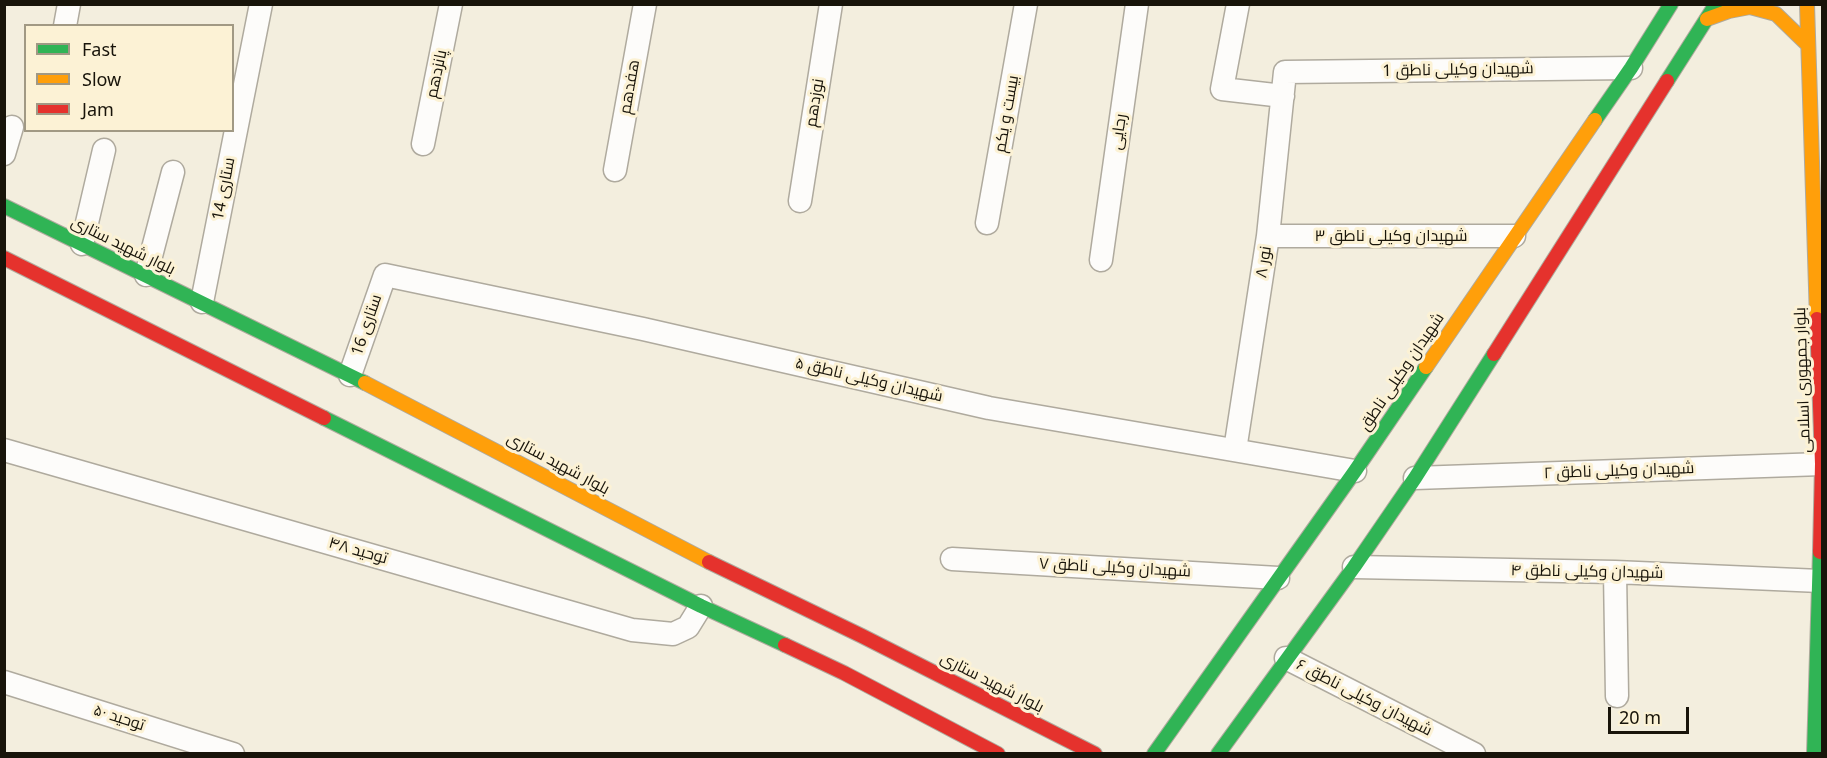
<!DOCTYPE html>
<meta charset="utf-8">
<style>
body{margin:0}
#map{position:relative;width:1827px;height:758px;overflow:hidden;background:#f3eede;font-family:"Noto Sans",sans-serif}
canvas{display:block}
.frame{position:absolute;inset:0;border:6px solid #18140a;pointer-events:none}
.legend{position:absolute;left:24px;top:24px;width:210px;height:108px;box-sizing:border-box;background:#fcf2d5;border:2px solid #a19984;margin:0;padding:8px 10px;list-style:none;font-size:18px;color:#18140a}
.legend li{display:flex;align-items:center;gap:12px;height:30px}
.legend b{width:30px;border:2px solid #a19984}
.scale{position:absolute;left:1608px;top:707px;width:81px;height:27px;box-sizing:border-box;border:3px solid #18140a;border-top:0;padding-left:8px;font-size:18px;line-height:21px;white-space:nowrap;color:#18140a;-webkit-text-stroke:4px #fcf2d5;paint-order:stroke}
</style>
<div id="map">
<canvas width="1827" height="758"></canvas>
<div class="frame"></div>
<ul class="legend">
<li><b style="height:8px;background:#30b455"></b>Fast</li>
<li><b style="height:8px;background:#ff9f0a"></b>Slow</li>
<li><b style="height:8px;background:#e5322d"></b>Jam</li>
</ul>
<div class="scale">20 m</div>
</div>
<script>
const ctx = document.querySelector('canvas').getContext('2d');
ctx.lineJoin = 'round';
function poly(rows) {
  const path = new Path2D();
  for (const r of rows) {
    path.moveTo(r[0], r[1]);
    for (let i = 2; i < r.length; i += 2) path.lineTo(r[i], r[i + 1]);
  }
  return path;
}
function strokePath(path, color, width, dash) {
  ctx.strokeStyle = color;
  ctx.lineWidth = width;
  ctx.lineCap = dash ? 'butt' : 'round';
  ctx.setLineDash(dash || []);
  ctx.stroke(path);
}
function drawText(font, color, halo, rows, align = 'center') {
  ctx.font = font + ' "Noto Sans",Cairo,sans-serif';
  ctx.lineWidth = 6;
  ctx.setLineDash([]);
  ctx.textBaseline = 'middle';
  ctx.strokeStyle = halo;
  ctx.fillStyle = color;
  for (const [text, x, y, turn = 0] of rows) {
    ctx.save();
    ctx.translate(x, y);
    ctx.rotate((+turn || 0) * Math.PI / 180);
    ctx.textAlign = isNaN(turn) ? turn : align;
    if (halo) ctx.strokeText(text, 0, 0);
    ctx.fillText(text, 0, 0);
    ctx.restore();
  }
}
const street = poly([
 [1238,4,1222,89,1283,96],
 [65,26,69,4],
 [423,144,451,4],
 [4,154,12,127],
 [615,170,645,4],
 [800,201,831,4],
 [987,223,1026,4],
 [1268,236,1514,236],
 [82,244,104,150],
 [1101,260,1137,4],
 [146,275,173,172],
 [202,302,261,4],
 [350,375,385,275,643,329,989,408,1355,471],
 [4,450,632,630,673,634,688,627,701,606],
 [1235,450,1268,236,1285,72,1631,68],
 [1415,478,1822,464],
 [952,559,1278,578],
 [1354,567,1615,572,1820,581],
 [1615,572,1617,696],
 [1286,658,1474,754],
 [4,682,233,754]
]);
const fast = poly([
 [1667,81,1716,4],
 [1595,120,1631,68,1671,4],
 [4,206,365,383],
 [324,418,701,606,785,645],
 [1154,754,1355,471,1426,367],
 [1218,754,1354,567,1415,478,1494,354],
 [1814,754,1820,552]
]);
const slow = poly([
 [1807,4,1817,319],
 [1707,19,1729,11,1750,7,1776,14,1808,45],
 [1426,367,1595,120],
 [365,383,709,562]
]);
const jam = poly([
 [4,258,324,418],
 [1817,319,1822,464,1820,552],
 [1494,354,1667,81],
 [709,562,862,636,1095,754],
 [785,645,844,673,998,754]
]);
strokePath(street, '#afaa9e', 25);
strokePath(fast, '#afaa9e', 16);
strokePath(slow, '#afaa9e', 16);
strokePath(jam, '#afaa9e', 16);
strokePath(street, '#fdfcfa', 22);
strokePath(fast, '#30b455', 14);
strokePath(slow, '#ff9f0a', 14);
strokePath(jam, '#e5322d', 14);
drawText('16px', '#18140a', '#fcf2d5', [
 ["شهیدان وکیلی ناطق 1",1458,70,-1],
 ["پانزدهم",437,74,-78],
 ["هفدهم",630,87,-80],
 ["نوزدهم",815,103,-81],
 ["بیست و یکم",1007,114,-80],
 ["رجایی",1119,132,-82],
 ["ستاری 14",224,189,-79],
 ["شهیدان وکیلی ناطق ۳",1391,236],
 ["بلوار شهید ستاری",123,246,26],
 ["نور ۸",1264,262,-81],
 ["ستاری 16",367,325,-71],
 ["شهیدان وکیلی ناطق",1402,372,-56],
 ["شهیدان وکیلی ناطق ۵",869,380,13],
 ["بلوار جمهوری اسلامی",1803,380,-92],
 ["بلوار شهید ستاری",558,464,28],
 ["شهیدان وکیلی ناطق ٢",1619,471,-2],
 ["توحید ۴۸",358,551,16],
 ["شهیدان وکیلی ناطق ۷",1115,568,3],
 ["شهیدان وکیلی ناطق ۴",1587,572,1],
 ["بلوار شهید ستاری",992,683,27],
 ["شهیدان وکیلی ناطق ۶",1364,698,27],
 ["توحید ۵۰",119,718,18]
]);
</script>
